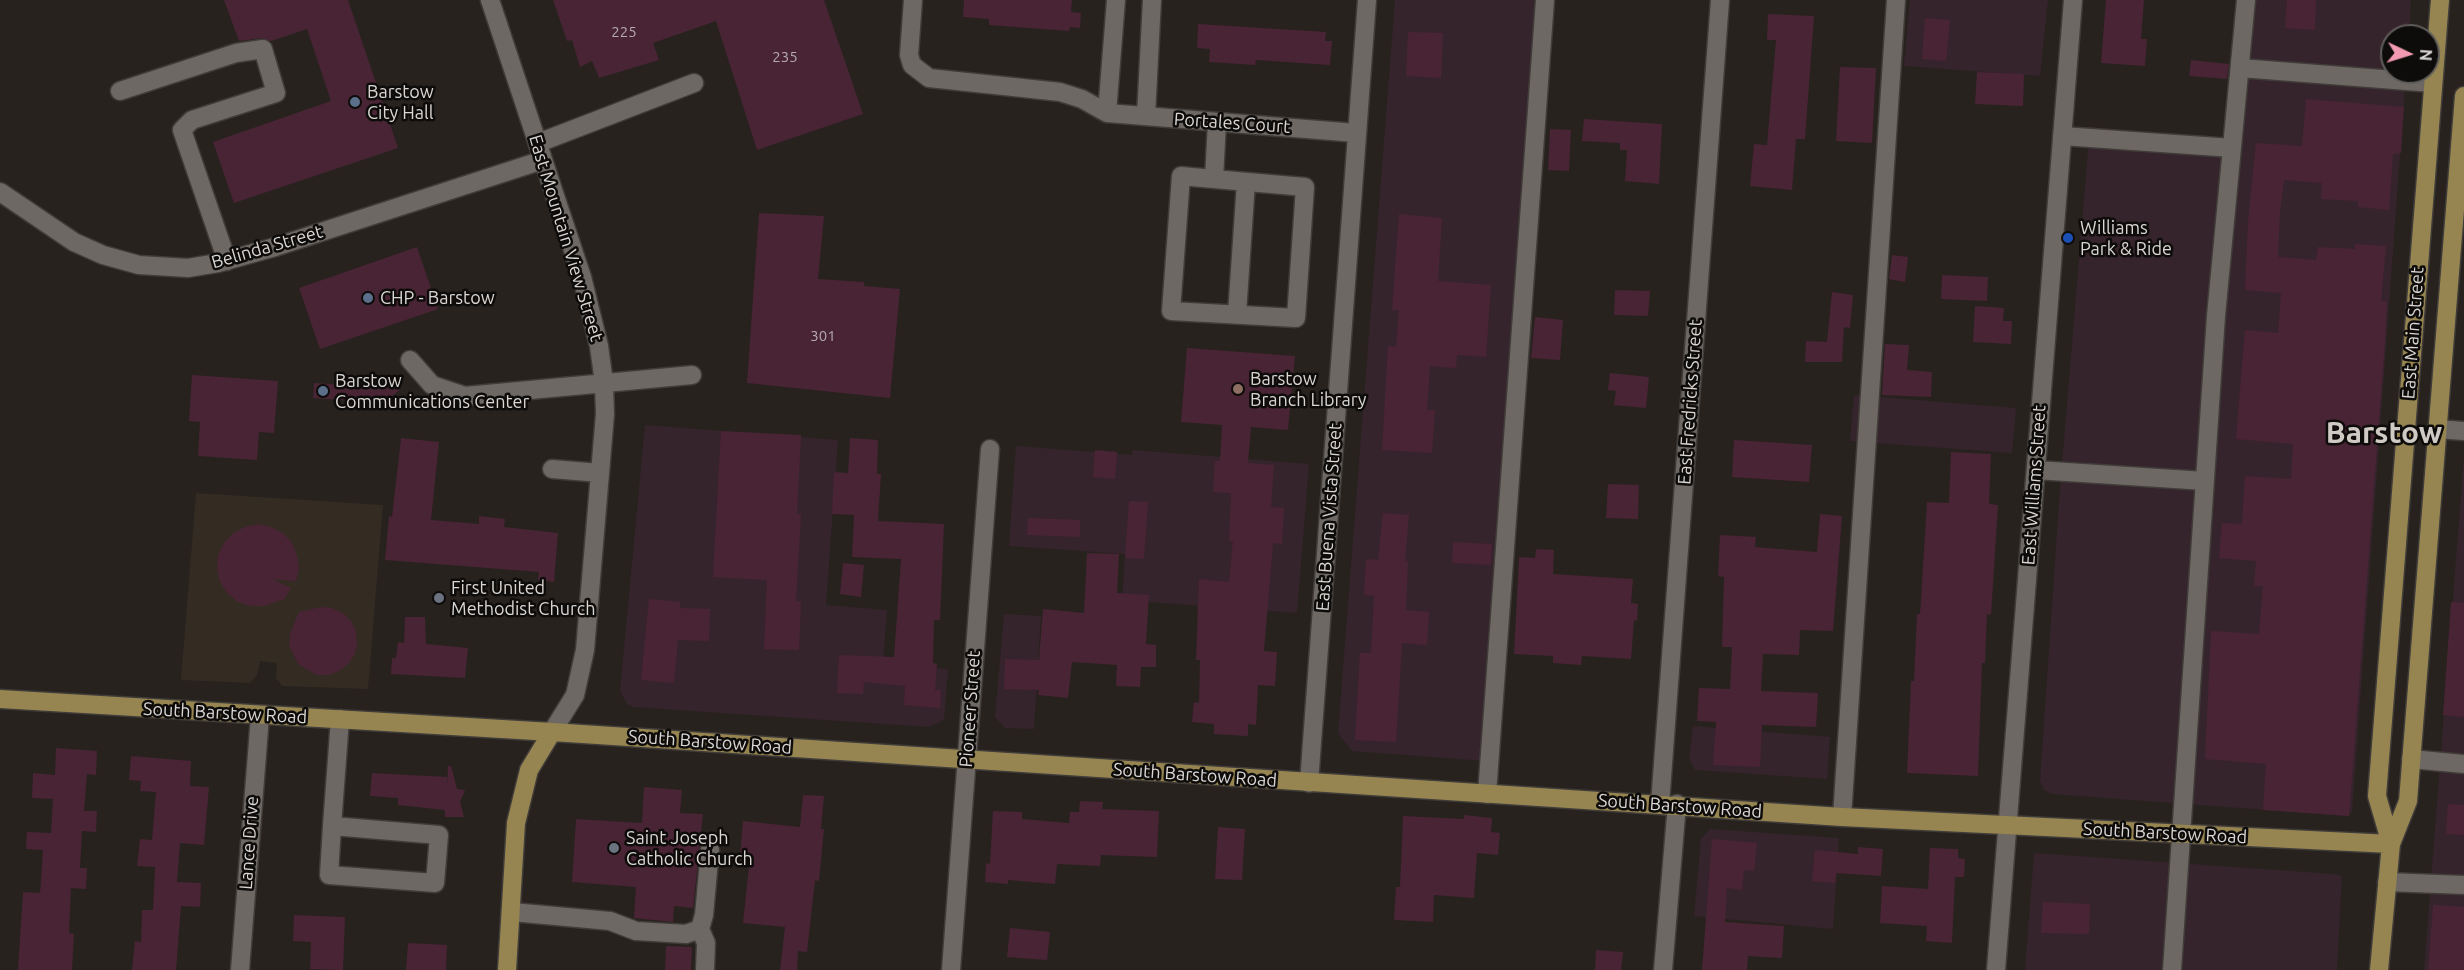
<!DOCTYPE html>
<style>
body{margin:0}
#map{position:relative;width:2464px;height:970px;overflow:hidden;background:#27221e;font-family:Ubuntu,sans-serif}
canvas{display:block}
.north{position:absolute;left:2380px;top:24px;width:60px;height:60px;box-sizing:border-box;background:#0e0c0a;border:2px solid #5f5d5b;border-radius:50%;rotate:94deg;font-size:16px;font-weight:700;line-height:24px;text-align:center;color:#d9d6d4}
.north::after{content:'';display:block;margin:auto;width:21px;height:27px;background:#f19ab2;clip-path:polygon(50% 0,100% 100%,50% 72%,0 100%)}
</style>
<div id="map">
<canvas width="2464" height="970"></canvas>
<div class="north">N</div>
</div>
<script>
const ctx = document.querySelector('canvas').getContext('2d');
ctx.lineJoin = 'round';
function fillPath(path, color) {
  ctx.fillStyle = color;
  ctx.fill(path, 'evenodd');
}
function poly(rows) {
  const path = new Path2D();
  for (const r of rows) {
    path.moveTo(r[0], r[1]);
    for (let i = 2; i < r.length; i += 2) path.lineTo(r[i], r[i + 1]);
  }
  return path;
}
function strokePath(path, color, width, dash) {
  ctx.strokeStyle = color;
  ctx.lineWidth = width;
  ctx.lineCap = dash ? 'butt' : 'round';
  ctx.setLineDash(dash || []);
  ctx.stroke(path);
}
function drawText(font, color, halo, rows, align = 'center') {
  ctx.font = font + ' Ubuntu,sans-serif';
  ctx.lineWidth = 5;
  ctx.setLineDash([]);
  ctx.textBaseline = 'middle';
  ctx.strokeStyle = halo;
  ctx.fillStyle = color;
  for (const [text, x, y, turn = 0] of rows) {
    ctx.save();
    ctx.translate(x, y);
    ctx.rotate((+turn || 0) * Math.PI / 180);
    ctx.textAlign = isNaN(turn) ? turn : align;
    if (halo) ctx.strokeText(text, 0, 0);
    ctx.fillText(text, 0, 0);
    ctx.restore();
  }
}
fillPath(poly([
 [1395,0,1554,0,1505,622,1499,762,1352,751,1338,733],
 [1910,0,2048,0,2040,76,1904,66],
 [2239,0,2411,0,2409,36,2392,36,2392,72,2406,72,2352,812,2348,816,2052,794,2044,790,2040,781,2060,489,2090,127,2227,138],
 [1854,395,2016,408,2012,453,1850,441],
 [645,425,838,440,826,605,887,610,883,663,948,669,944,720,929,727,633,707,627,704,620,691],
 [1016,446,1132,455,1133,450,1309,464,1297,613,1122,600,1125,554,1009,546],
 [2464,457,2464,970,2424,970],
 [1004,614,1041,616,1034,729,1005,728,995,717],
 [1693,726,1830,737,1827,779,1695,770,1689,758],
 [1710,829,1839,838,1833,929,1694,916,1701,839],
 [2034,853,2334,874,2342,876,2337,970,2025,970]
]), '#36242c');
fillPath(poly([
 [196,493,383,505,368,689,282,686,276,678,277,663,260,661,257,675,250,683,181,680]
]), '#342b23');
fillPath(poly([
 [224,0,348,0,398,148,234,203,213,142,331,101,307,29,271,41,262,38,239,41],
 [553,0,824,0,863,114,757,150,716,21,653,43,659,60,599,78,592,61,580,67,572,40,567,41],
 [964,0,1072,0,1071,12,1081,13,1080,28,1070,27,1069,31,989,25,989,19,963,17],
 [2106,0,2144,0,2141,39,2147,39,2145,66,2101,63],
 [2287,0,2316,0,2315,30,2285,28],
 [1768,14,1814,16,1805,139,1796,139,1792,190,1750,186,1754,144,1767,145,1776,40,1767,40],
 [1925,18,1950,20,1946,61,1922,59],
 [1198,24,1326,32,1325,41,1332,41,1330,65,1256,60,1255,65,1209,62,1210,49,1197,48],
 [1408,32,1443,33,1441,78,1406,76],
 [2191,60,2229,64,2227,79,2189,76],
 [1840,67,1876,68,1872,143,1836,141],
 [1977,72,2024,74,2023,106,1975,104],
 [2306,99,2404,107,2401,153,2393,154,2389,210,2358,207,2358,201,2321,199,2322,183,2284,180,2280,211,2278,257,2316,260,2318,247,2355,249,2355,244,2386,246,2381,301,2387,301,2385,341,2349,816,2263,810,2266,764,2205,759,2211,631,2259,634,2263,586,2254,586,2256,561,2219,558,2222,523,2242,524,2245,476,2291,479,2293,444,2236,439,2245,330,2278,333,2281,293,2245,290,2248,222,2256,143,2302,146],
 [1584,119,1662,124,1659,184,1625,181,1627,150,1620,150,1620,143,1582,141],
 [1550,129,1571,130,1569,171,1548,170],
 [759,213,824,216,818,279,864,282,864,286,900,289,890,398,747,383],
 [1399,214,1442,218,1438,281,1491,285,1486,357,1457,355,1456,368,1430,366,1427,410,1435,410,1432,453,1382,450,1388,346,1396,347,1399,310,1392,310],
 [417,247,438,309,320,349,299,288],
 [1892,255,1908,257,1905,282,1889,279],
 [1942,275,1988,277,1987,301,1941,299],
 [1615,290,1650,291,1648,316,1614,315],
 [1832,292,1853,295,1850,328,1844,327,1842,362,1805,362,1806,341,1827,342],
 [1975,306,2004,308,2003,321,2012,321,2011,344,1973,342],
 [1535,317,1563,320,1560,360,1531,358],
 [1885,344,1909,345,1907,370,1932,372,1931,397,1882,395],
 [1187,348,1295,356,1288,430,1251,427,1248,463,1274,465,1271,507,1284,508,1282,544,1273,543,1264,651,1277,652,1275,686,1258,685,1256,725,1248,724,1248,736,1214,734,1214,724,1192,722,1194,702,1199,703,1200,660,1196,660,1199,579,1229,582,1233,541,1229,541,1231,493,1213,492,1215,461,1220,461,1222,425,1181,422],
 [1610,373,1649,377,1646,408,1614,405,1616,391,1608,390],
 [192,375,278,381,274,433,259,432,257,460,198,456,200,422,189,421],
 [314,383,401,389,383,403,313,398],
 [721,431,801,435,797,514,801,514,796,601,801,601,799,650,764,649,767,580,713,577],
 [401,438,439,442,431,520,479,524,479,516,505,519,504,527,558,533,554,582,538,580,539,572,385,560,389,516,392,517],
 [850,438,878,440,877,474,881,474,878,521,944,524,940,620,934,620,933,663,937,664,935,690,941,690,940,708,904,705,905,686,864,682,863,694,837,693,839,655,894,657,901,559,852,557,854,515,832,514,834,472,848,473],
 [1734,440,1812,445,1809,482,1732,477],
 [1095,450,1117,452,1115,479,1093,477],
 [1951,452,1991,454,1989,504,1998,505,1991,615,1987,614,1985,663,1982,663,1978,776,1907,773,1911,681,1914,681,1917,614,1920,614,1927,502,1949,503],
 [1608,484,1639,485,1638,519,1606,518],
 [1129,501,1148,502,1144,559,1125,558],
 [1383,513,1409,515,1405,561,1408,561,1406,610,1429,612,1427,645,1402,643,1396,742,1355,740,1360,653,1371,653,1374,596,1364,595,1366,559,1378,560],
 [1820,514,1842,516,1833,631,1800,630,1799,655,1763,654,1761,691,1818,693,1816,727,1762,725,1760,767,1713,765,1716,722,1697,721,1699,688,1730,689,1732,647,1722,647,1724,577,1718,576,1720,535,1756,537,1755,547,1817,552],
 [1028,518,1080,520,1080,537,1027,535],
 [258,524,271,527,283,533,292,543,297,555,299,568,296,581,272,579,291,588,284,599,264,606,251,606,238,602,227,593,220,582,217,568,218,555,224,543,233,533,245,527],
 [1453,542,1492,544,1491,565,1452,563],
 [1536,549,1554,550,1553,574,1633,579,1631,603,1638,604,1637,621,1634,620,1631,659,1582,656,1581,665,1553,663,1553,656,1514,654,1519,557,1535,558],
 [1087,553,1119,554,1117,593,1149,595,1146,644,1156,645,1156,667,1141,667,1140,687,1116,686,1117,665,1072,662,1068,698,1038,695,1039,690,1004,689,1005,659,1039,660,1043,609,1084,613],
 [843,563,864,565,861,597,840,594],
 [649,599,680,602,680,608,710,609,709,641,678,640,674,683,641,680],
 [2451,602,2464,603,2464,717,2443,715],
 [321,607,332,608,343,613,351,621,356,632,357,643,355,654,348,664,339,671,329,675,317,675,298,664,289,645,290,634,299,612],
 [405,617,425,617,426,644,468,648,465,678,391,674,392,658,396,658,398,642,404,643],
 [56,748,97,751,96,775,87,774,84,811,97,811,96,832,82,831,80,868,87,868,86,889,71,888,69,933,74,934,72,970,18,970,23,892,40,893,43,850,26,849,27,832,51,833,53,799,32,798,33,773,55,775],
 [131,756,191,761,190,786,209,787,204,845,180,843,177,882,201,883,200,907,181,906,176,970,132,970,135,941,141,942,142,910,153,910,155,867,137,866,140,839,152,840,156,792,140,791,141,781,129,780],
 [448,766,451,766,457,789,465,790,460,802,464,817,445,817,445,810,398,805,398,798,370,796,372,773,447,777,447,788],
 [644,787,682,790,680,813,703,814,693,908,674,906,673,922,634,918,636,887,572,882,576,819,642,823],
 [803,795,824,796,821,829,824,829,819,881,815,880,807,952,798,951,797,970,780,970,785,927,743,923,750,857,740,856,743,821,800,827],
 [1080,801,1103,802,1102,809,1159,811,1157,857,1101,855,1100,866,1057,864,1055,884,1008,880,1008,884,985,882,986,863,990,864,993,811,1022,812,1022,819,1069,823,1070,812,1079,812],
 [2448,804,2464,805,2464,835,2446,834],
 [1464,815,1492,818,1491,832,1500,833,1498,855,1477,853,1474,898,1434,895,1433,922,1394,920,1396,887,1400,887,1403,816,1464,819],
 [1218,827,1245,829,1242,880,1215,879],
 [1712,839,1757,843,1754,871,1744,870,1742,890,1727,888,1725,922,1784,926,1782,958,1748,956,1747,970,1702,970],
 [1858,847,1883,849,1881,876,1836,873,1835,883,1812,881,1815,850,1858,854],
 [1930,848,1958,849,1958,858,1965,859,1964,877,1955,877,1952,943,1926,941,1927,926,1880,923,1882,886,1928,889],
 [2043,902,2090,904,2089,934,2041,933],
 [2433,905,2464,907,2464,970,2428,970],
 [294,915,345,917,343,970,310,969,311,942,293,941],
 [1010,928,1050,932,1047,960,1007,957],
 [408,943,447,945,446,970,406,970],
 [666,946,692,947,691,970,665,970],
 [1596,950,1623,952,1621,970,1595,970]
]), '#492435');
const minor = poly([
 [490,0,582,277,599,346,604,383,605,414,585,650,575,695,552,732],
 [913,0,909,55,912,65,929,78,1060,92,1082,99,1107,113,1356,133],
 [2240,68,2433,83],
 [120,91,236,53,263,49,276,93,192,120,182,130,227,261],
 [1107,113,1116,0],
 [1146,116,1152,0],
 [2062,136,2232,148],
 [538,143,694,83],
 [1214,179,1305,187,1296,318,1171,311,1181,176,1214,179,1217,122],
 [0,192,74,242,103,255,139,265,188,268,218,263,275,247,543,160],
 [1237,314,1246,182],
 [410,360,432,385,465,396,692,375],
 [2437,429,2464,431],
 [552,469,600,473],
 [2036,470,2205,481],
 [2411,759,2464,764],
 [1309,783,1367,0],
 [1487,794,1545,0],
 [1660,804,1720,0],
 [1842,817,1896,0],
 [332,826,439,835,435,883,329,875,332,826,340,719],
 [2387,882,2464,885],
 [512,912,610,921,636,931,686,934,700,929,704,915,710,850],
 [700,929,706,943,705,970],
 [240,970,260,716],
 [951,970,990,449],
 [1663,970,1677,804],
 [1996,970,2073,0],
 [2172,970,2216,316,2246,0]
]);
const major = poly([
 [0,699,552,732,1842,817,2391,844],
 [2391,844,2377,796,2440,0],
 [507,970,516,823,529,770,552,732],
 [2379,970,2391,844,2408,801,2464,96]
]);
strokePath(minor, '#403c39', 21);
strokePath(major, '#403c39', 21);
strokePath(minor, '#6d6863', 18);
strokePath(major, '#968550', 18);
for (const [x, y, r, color] of [
 [355,102,6,"#5c6f8a"],
 [2068,238,6,"#1a4fb4"],
 [368,298,6,"#5c6f8a"],
 [1238,389,6,"#8d6e63"],
 [323,391,6,"#5c6f8a"],
 [439,598,6,"#6b7280"],
 [614,848,6,"#6b7280"]
]) {
  const dot = new Path2D();
  dot.arc(x, y, r, 0, 2 * Math.PI);
  ctx.fillStyle = color;
  ctx.fill(dot);
  strokePath(dot, '#0e0c0a', 2);
}
drawText('15px', '#b5aaac', null, [
 ["225",624,32],
 ["235",785,57],
 ["301",823,336]
]);
drawText('18px', '#d9d6d4', '#0e0c0a', [
 ["Barstow",367,92],
 ["City Hall",367,113],
 ["Williams",2080,228],
 ["Park & Ride",2080,249],
 ["CHP - Barstow",380,298],
 ["Barstow",1250,379],
 ["Branch Library",1250,400],
 ["Barstow",335,381],
 ["Communications Center",335,402],
 ["First United",451,588],
 ["Methodist Church",451,609],
 ["Saint Joseph",626,838],
 ["Catholic Church",626,859]
], 'left');
drawText('18px', '#d9d6d4', '#0e0c0a', [
 ["Portales Court",1232,123,4],
 ["East Mountain View Street",566,238,73],
 ["Belinda Street",267,247,-16],
 ["East Main Street",2413,333,-86],
 ["East Fredricks Street",1690,402,-86],
 ["East Williams Street",2034,485,-86],
 ["East Buena Vista Street",1329,517,-86],
 ["Pioneer Street",970,709,-86],
 ["South Barstow Road",225,713,3],
 ["South Barstow Road",710,742,4],
 ["South Barstow Road",1195,775,4],
 ["South Barstow Road",1680,806,4],
 ["South Barstow Road",2165,833,3],
 ["Lance Drive",249,843,-86]
]);
drawText('bold 30px', '#d0cac5', '#0e0c0a', [
 ["Barstow",2384,433]
]);
</script>
